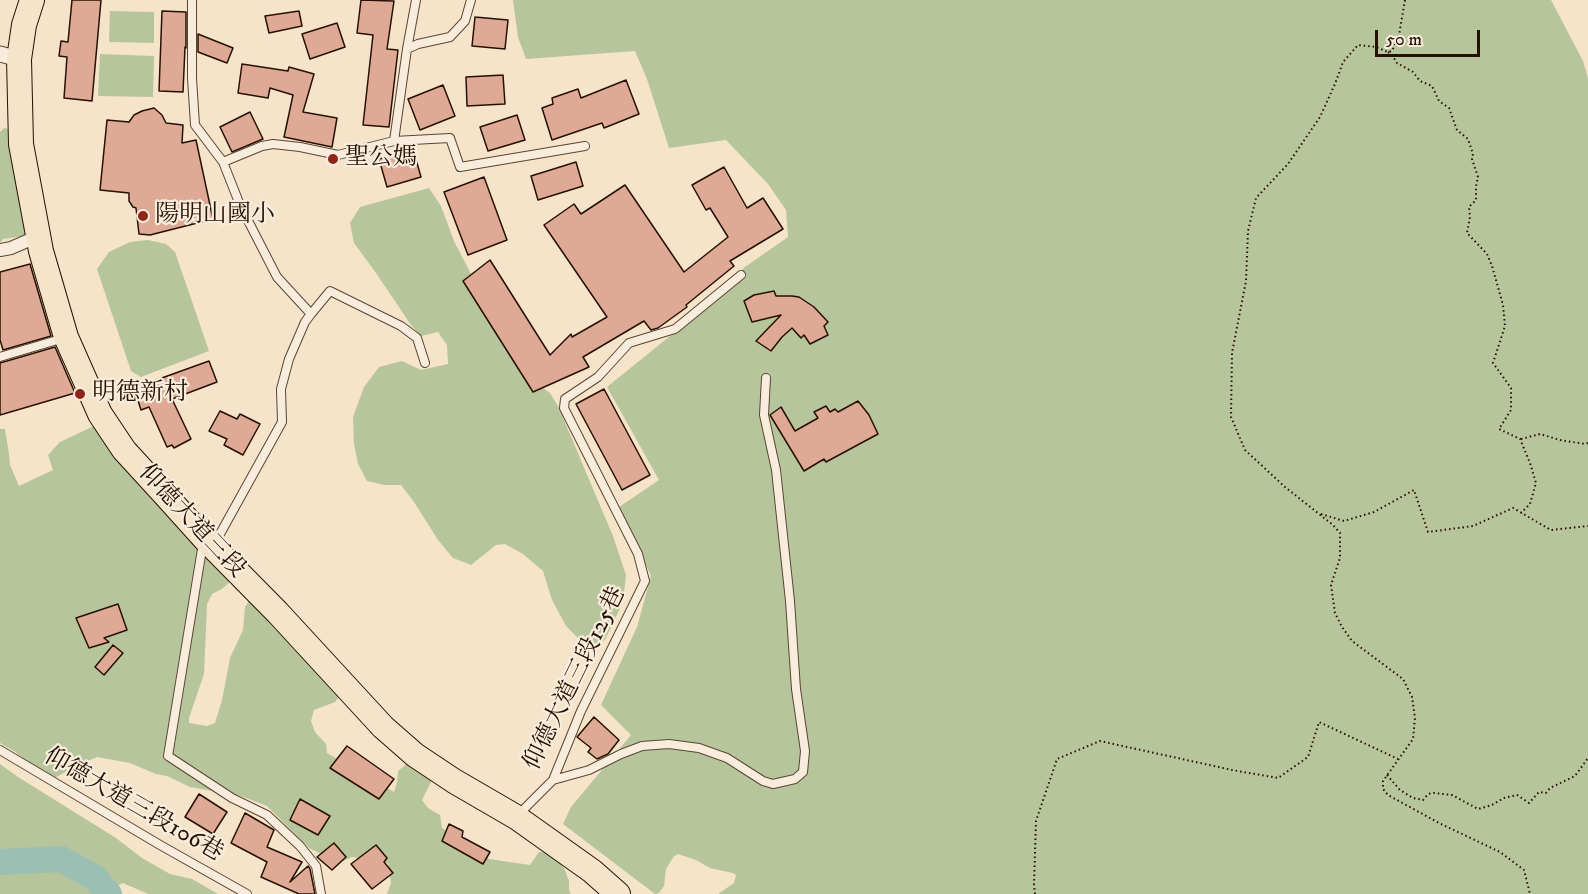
<!DOCTYPE html>
<meta charset="utf-8">
<style>
body{margin:0}
#map{position:relative;width:1588px;height:894px;overflow:hidden;background:#f5e4ca;font-family:"IM FELL DW Pica",serif}
canvas{display:block}
.scale{position:absolute;left:1375px;top:30px;width:105px;height:27px;box-sizing:border-box;border:3px solid #271000;border-top:0;padding-left:8px;font-size:18px;line-height:21px;white-space:nowrap;color:#271000;-webkit-text-stroke:4px #f8eddd;paint-order:stroke}
</style>
<div id="map">
<canvas width="1588" height="894"></canvas>
<div class="scale">50 m</div>
</div>
<script>
const ctx = document.querySelector('canvas').getContext('2d');
ctx.lineJoin = 'round';
function fillPath(path, color) {
  ctx.fillStyle = color;
  ctx.fill(path, 'evenodd');
}
function poly(rows) {
  const path = new Path2D();
  for (const r of rows) {
    path.moveTo(r[0], r[1]);
    for (let i = 2; i < r.length; i += 2) path.lineTo(r[i], r[i + 1]);
  }
  return path;
}
function strokePath(path, color, width, dash) {
  ctx.strokeStyle = color;
  ctx.lineWidth = width;
  ctx.lineCap = dash ? 'butt' : 'round';
  ctx.setLineDash(dash || []);
  ctx.stroke(path);
}
function drawText(font, color, halo, rows, align = 'center') {
  ctx.font = font + ' "IM FELL DW Pica","Noto Serif TC",serif';
  ctx.lineWidth = 4.5;
  ctx.setLineDash([]);
  ctx.textBaseline = 'middle';
  ctx.strokeStyle = halo;
  ctx.fillStyle = color;
  for (const [text, x, y, turn = 0] of rows) {
    ctx.save();
    ctx.translate(x, y);
    ctx.rotate((+turn || 0) * Math.PI / 180);
    ctx.textAlign = isNaN(turn) ? turn : align;
    if (halo) ctx.strokeText(text, 0, 0);
    ctx.fillText(text, 0, 0);
    ctx.restore();
  }
}
fillPath(poly([
 [513,0,1551,0,1583,61,1588,78,1588,894,718,894,734,883,736,875,733,873,710,868,696,860,678,854,674,856,666,869,664,886,659,893,655,894,563,824,571,807,631,735,601,705,637,627,651,576,619,507,659,480,607,387,675,332,745,267,788,237,786,210,768,184,726,140,669,148,647,79,635,51,526,59,518,37],
 [110,11,154,12,154,43,109,42],
 [100,54,154,56,153,97,98,96],
 [4,128,14,130,32,232,24,236,3,239,0,243,0,132],
 [429,188,441,206,454,241,471,274,463,281,533,392,543,388,550,393,558,406,613,536,626,575,623,602,605,640,595,645,581,641,566,626,552,600,543,571,523,554,505,544,496,545,471,565,453,558,438,540,414,502,401,485,384,485,367,481,358,464,354,444,353,417,364,387,379,367,402,361,421,370,448,364,447,345,438,332,421,336,411,325,376,273,354,243,350,223,360,207],
 [148,240,166,244,175,252,209,351,141,377,131,371,97,269,109,252,130,242],
 [98,424,233,579,222,589,212,594,207,604,204,674,189,718,189,723,207,726,215,723,222,700,230,658,243,630,245,607,252,596,341,695,335,702,314,710,311,721,315,732,326,744,327,753,394,792,397,782,398,771,411,760,433,778,422,800,428,808,440,815,442,828,489,859,530,865,539,852,552,853,564,868,569,881,569,890,571,894,387,894,391,883,388,863,352,857,339,863,309,848,267,806,241,796,190,787,167,776,156,774,130,763,97,757,80,764,51,780,14,751,0,743,0,429,5,429,9,454,10,465,19,486,53,470,48,455,60,442],
 [0,764,18,777,116,838,142,858,170,874,192,879,218,894,148,894,123,883,111,888,105,894,0,894]
]), '#b6c59b');
strokePath(poly([
 [0,862,61,859,94,877,109,894]
]), '#9cbfb3', 26);
const building = poly([
 [72,0,101,0,92,101,64,98,67,57,59,56,61,41,68,42,72,0],
 [361,0,394,1,387,49,398,50,389,127,363,125,373,35,357,33,361,0],
 [162,11,186,12,186,48,185,47,183,92,159,91,162,11],
 [299,11,302,26,269,33,265,16,299,11],
 [475,17,508,20,505,49,472,46,475,17],
 [337,23,345,47,310,59,302,34,337,23],
 [198,34,233,48,227,63,198,52,198,34],
 [242,64,288,71,289,67,314,74,303,112,337,118,332,147,284,137,293,95,270,88,268,98,238,93,242,64],
 [503,75,505,104,467,106,466,77,503,75],
 [626,80,639,114,604,128,602,123,552,140,542,108,553,104,552,98,578,89,581,98,626,80],
 [443,85,455,116,420,130,408,99,443,85],
 [154,108,162,115,166,123,183,125,182,143,196,140,213,219,150,235,139,234,136,208,133,207,129,201,129,193,100,190,107,120,129,122,134,115,142,111,154,108],
 [250,112,263,139,232,152,220,127,250,112],
 [517,115,525,140,488,151,480,127,517,115],
 [413,149,421,177,387,187,379,159,413,149],
 [576,162,583,186,538,200,531,176,576,162],
 [724,167,747,208,763,198,783,229,730,261,734,266,686,305,687,307,658,328,651,330,644,321,583,357,589,367,533,392,463,281,490,260,550,355,571,334,572,337,607,317,544,225,574,204,581,214,625,185,684,272,728,237,710,208,706,210,692,185,724,167],
 [484,177,507,240,468,255,444,192,484,177],
 [30,264,51,336,3,350,0,340,0,272,30,264],
 [774,291,776,296,792,296,799,297,814,307,828,322,824,326,828,335,810,344,804,335,801,338,792,328,782,337,771,351,756,341,781,315,752,322,744,301,754,295,774,291],
 [55,347,75,393,0,415,0,363,55,347],
 [209,361,217,382,172,399,191,439,174,448,172,445,167,447,149,407,141,410,134,388,209,361],
 [604,389,650,475,622,490,576,404,604,389],
 [858,401,869,415,878,434,826,462,824,459,804,471,770,415,781,407,795,431,818,418,814,412,826,406,830,412,835,409,838,412,858,401],
 [220,411,237,419,240,414,260,424,243,455,224,445,227,439,209,431,220,411],
 [118,604,127,630,104,638,109,642,89,648,76,618,118,604],
 [113,645,123,653,104,675,95,667,113,645],
 [594,717,619,740,608,754,597,759,588,752,591,748,577,737,594,717],
 [347,746,394,779,379,799,330,768,347,746],
 [199,794,227,812,213,834,185,817,199,794],
 [300,799,330,816,318,835,290,820,300,799],
 [245,813,274,830,267,847,302,862,290,882,308,866,310,869,315,894,299,894,261,877,267,862,231,843,245,813],
 [449,824,463,831,462,837,490,852,483,864,442,841,449,824],
 [334,843,346,857,332,870,317,857,334,843],
 [376,845,387,858,384,862,393,873,372,889,351,864,376,845]
]);
fillPath(building, '#dea995');
strokePath(building, '#271000', 1.5);
const service = poly([
 [192,0,192,78,195,125,223,162],
 [407,49,416,0],
 [394,141,407,49,418,44,450,37,465,21,471,0],
 [311,314,330,291,401,326,417,338,425,363],
 [0,357,64,338],
 [203,543,168,756,232,798,267,815,300,846,316,866,321,894],
 [215,543,282,422,281,389,289,359,305,322,311,314,277,277,240,205,223,162,262,146,273,144,300,147,338,155,394,141,450,138,460,167,585,146],
 [0,750,160,845,247,894],
 [553,780,589,770,621,754,642,746,669,744,699,748,727,758,763,781,773,784,795,779,803,772,805,751,796,689,790,601,776,470,764,415,766,378],
 [519,814,553,780,581,711,645,581,638,554,564,408,565,399,598,377,629,343,675,329,741,275]
]);
const pedestrian = poly([
 [0,250,11,248,27,241,39,239]
]);
const minor = poly([
 [0,54,19,59]
]);
const primary = poly([
 [32,0,24,25,19,59,21,144,41,251,66,337,100,414,124,450,167,497,204,538,278,613,383,727,415,755,454,781,516,817,592,871,618,894]
]);
strokePath(service, '#5a4532', 10);
strokePath(pedestrian, '#5a4532', 14);
strokePath(minor, '#5a4532', 17);
strokePath(primary, '#271000', 26);
strokePath(poly([
 [1405,0,1399,35,1392,51,1388,52,1376,47,1358,45,1343,62,1335,84,1320,117,1288,164,1256,198,1248,231,1246,281,1232,353,1231,417,1245,450,1285,487,1333,525,1340,533,1340,558,1331,585,1335,613,1342,627,1352,641,1403,679,1412,697,1415,718,1413,739,1383,781,1383,789,1388,795,1439,823,1500,852,1524,870,1530,894],
 [1388,52,1392,55,1397,63,1413,72,1420,81,1432,86,1439,101,1449,108,1457,130,1468,139,1473,154,1472,159,1478,177,1476,186,1476,200,1469,207,1470,217,1467,233,1487,254,1492,266,1503,305,1505,326,1493,363,1511,388,1511,410,1499,429,1520,439,1530,463,1536,483,1530,504,1521,513],
 [1521,439,1540,434,1560,440,1585,444,1588,443],
 [1321,514,1344,521,1374,512,1414,490,1428,532,1473,526,1513,508,1551,530,1588,526],
 [1387,775,1400,790,1413,798,1423,800,1428,794,1434,793,1452,795,1478,809,1492,805,1504,798,1517,795,1529,803,1539,792,1546,793,1550,788,1575,776,1588,758],
 [1035,894,1034,885,1036,821,1057,759,1100,741,1232,770,1278,778,1308,757,1319,722,1398,759]
]), '#271000', 2, [1.5, 3]);
strokePath(service, '#f8eddd', 8);
strokePath(pedestrian, '#f8eddd', 12);
strokePath(minor, '#f8eddd', 15);
strokePath(primary, '#f5e4ca', 24);
for (const [x, y, r, color] of [
 [333,159,6,"#8f2418"],
 [143,216,6,"#8f2418"],
 [80,394,6,"#8f2418"]
]) {
  const dot = new Path2D();
  dot.arc(x, y, r, 0, 2 * Math.PI);
  ctx.fillStyle = color;
  ctx.fill(dot);
  strokePath(dot, '#f8eddd', 2);
}
drawText('24px', '#271000', '#f8eddd', [
 ["聖公媽",345,159],
 ["陽明山國小",155,216],
 ["明德新村",92,394]
], 'left');
drawText('24px', '#271000', '#f8eddd', [
 ["仰德大道三段",191,522,47],
 ["仰德大道三段125巷",576,679,-64],
 ["仰德大道三段106巷",133,806,30]
]);
</script>
